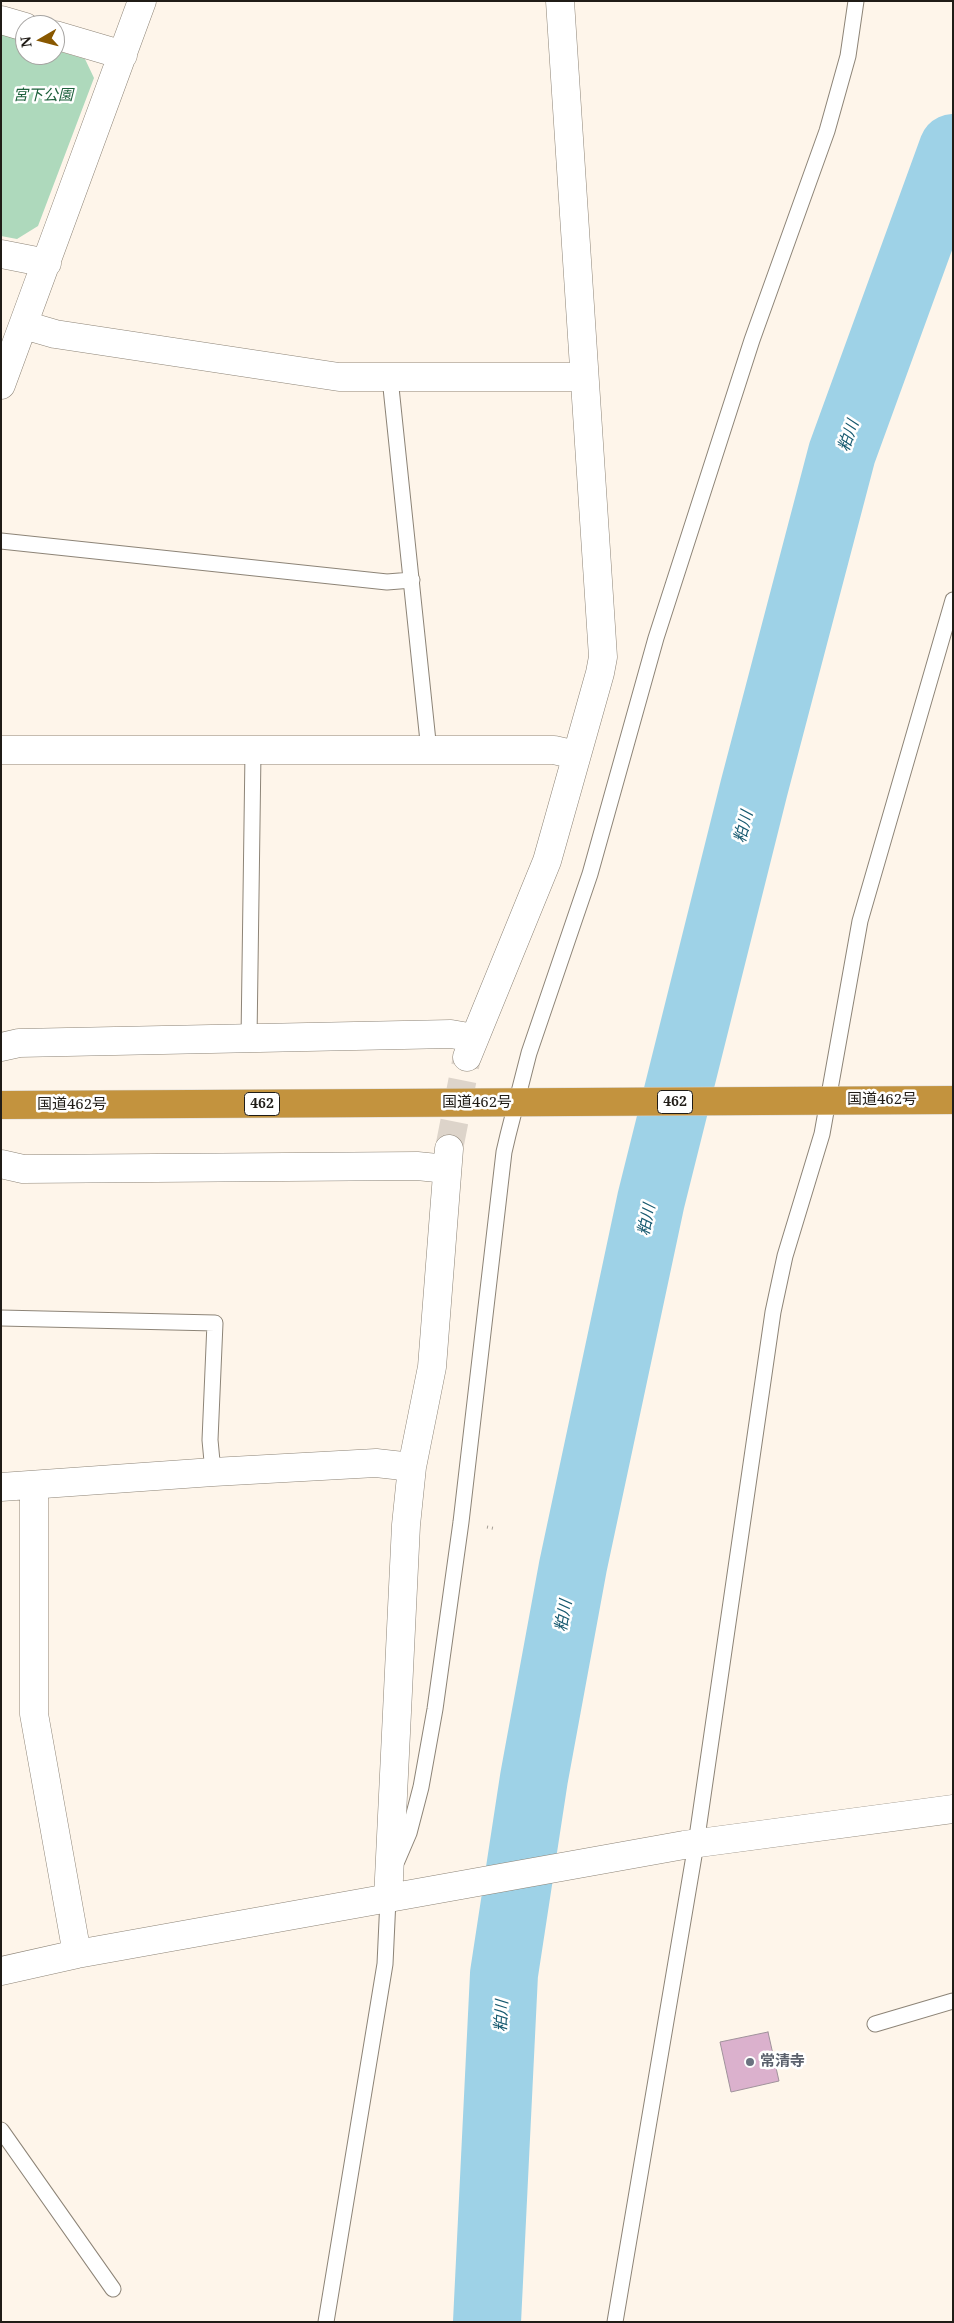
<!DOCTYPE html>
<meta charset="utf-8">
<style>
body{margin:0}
#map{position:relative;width:954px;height:2323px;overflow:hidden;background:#fef5ea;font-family:"Noto Serif",serif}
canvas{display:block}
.frame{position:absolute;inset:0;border:2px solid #201c17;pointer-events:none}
.north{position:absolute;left:15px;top:15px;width:50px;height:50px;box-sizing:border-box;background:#fff;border:1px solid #a6a4a2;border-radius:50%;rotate:262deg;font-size:14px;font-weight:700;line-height:20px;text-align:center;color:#201c17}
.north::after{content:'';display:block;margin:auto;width:18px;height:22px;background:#895800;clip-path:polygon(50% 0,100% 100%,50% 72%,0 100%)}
</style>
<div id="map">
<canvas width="954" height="2323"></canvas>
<div class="frame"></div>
<div class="north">N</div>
</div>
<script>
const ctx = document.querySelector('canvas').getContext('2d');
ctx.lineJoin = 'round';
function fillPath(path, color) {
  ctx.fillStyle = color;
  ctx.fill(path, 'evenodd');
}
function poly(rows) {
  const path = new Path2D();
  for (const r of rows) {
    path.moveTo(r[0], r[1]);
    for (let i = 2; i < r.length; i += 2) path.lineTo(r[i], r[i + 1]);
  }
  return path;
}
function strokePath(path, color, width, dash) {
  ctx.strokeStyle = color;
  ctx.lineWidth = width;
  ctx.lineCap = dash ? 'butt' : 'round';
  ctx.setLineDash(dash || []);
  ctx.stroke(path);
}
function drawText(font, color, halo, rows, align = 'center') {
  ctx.font = font + ' "Noto Serif","Noto Sans JP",serif';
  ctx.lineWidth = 5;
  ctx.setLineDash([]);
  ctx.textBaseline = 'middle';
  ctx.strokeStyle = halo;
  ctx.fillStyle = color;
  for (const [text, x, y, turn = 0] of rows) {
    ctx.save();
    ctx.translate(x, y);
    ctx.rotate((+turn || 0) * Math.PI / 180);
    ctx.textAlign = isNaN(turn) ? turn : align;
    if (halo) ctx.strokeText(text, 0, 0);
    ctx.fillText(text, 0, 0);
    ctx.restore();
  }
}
fillPath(poly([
 [1,34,25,41,25,55,55,55,55,50,85,59,94,78,38,226,17,239,1,236]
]), '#aed9bc');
strokePath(poly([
 [487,2322,504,1974,534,1778,573,1566,651,1200,754,788,842,453,953,148]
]), '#9ed2e7', 68);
const building = poly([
 [768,2032,779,2081,731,2092,720,2042,768,2032]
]);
fillPath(building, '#dbb1cd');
strokePath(building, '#a0929b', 1);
strokePath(poly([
 [449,1149,467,1057]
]), '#ddd4ca', 28, [28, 14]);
const lane = poly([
 [390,378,429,751],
 [1,541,387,582,412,580],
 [249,1039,253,752],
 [1,1318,215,1323,210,1440,213,1472],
 [397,1861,409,1833,421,1787,435,1709,461,1522,504,1152,508,1135,529,1053,590,874,656,638,752,340,827,131,848,56,856,1],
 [875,2024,953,2001],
 [1,2130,113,2289],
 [326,2322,385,1964,388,1899],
 [615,2322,696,1844,773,1312,785,1256,822,1134,860,921,953,600]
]);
const street = poly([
 [1,20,25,27],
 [55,35,123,55],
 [1,254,47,263],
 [24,325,55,334,339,377,584,377],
 [1,385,142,1],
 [1,750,554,750,576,755],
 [1,1047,19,1043,451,1034,474,1038],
 [467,1057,547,861,600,673,603,657,560,1],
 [1,1164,23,1169,417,1166,447,1169],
 [34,1485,34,1714,77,1954],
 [1,1487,213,1472,376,1463,412,1467],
 [388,1899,406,1525,412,1467,432,1367,449,1149],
 [1,1971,77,1954,684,1845,953,1809]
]);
const highway = poly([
 [1,1105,953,1100]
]);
strokePath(lane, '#8d8477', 17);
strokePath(street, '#8d8477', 29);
strokePath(highway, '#d7d6d5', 29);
strokePath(poly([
 [487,1527,496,1529]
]), '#a69f96', 3, [1, 4]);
strokePath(lane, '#fff', 15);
strokePath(street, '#fff', 28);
strokePath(highway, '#c3933e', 28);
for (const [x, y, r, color] of [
 [750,2062,5,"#6b7280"]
]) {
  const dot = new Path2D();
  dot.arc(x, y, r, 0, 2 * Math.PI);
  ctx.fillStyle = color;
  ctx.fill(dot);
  strokePath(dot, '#fff', 2);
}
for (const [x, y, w] of [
 [675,1102,35],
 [262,1104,35]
]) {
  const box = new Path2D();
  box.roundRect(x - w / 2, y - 11.5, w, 23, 4);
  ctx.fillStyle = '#fff';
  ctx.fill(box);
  strokePath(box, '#201c17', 1);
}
drawText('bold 14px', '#201c17', null, [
 ["462",675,1102],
 ["462",262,1104]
]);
drawText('italic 15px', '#1e613c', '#fff', [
 ["宮下公園",43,96]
]);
drawText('15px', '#201c17', '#fff', [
 ["国道462号",882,1100],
 ["国道462号",477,1103],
 ["国道462号",72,1105]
]);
drawText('bold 15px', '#5b616d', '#fff', [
 ["常清寺",760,2062]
], 'left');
drawText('italic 16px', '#16596f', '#fff', [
 ["粕川",849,436,-71],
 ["粕川",744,827,-76],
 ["粕川",647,1220,-78],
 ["粕川",564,1616,-80],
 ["粕川",502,2016,-87]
]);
</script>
